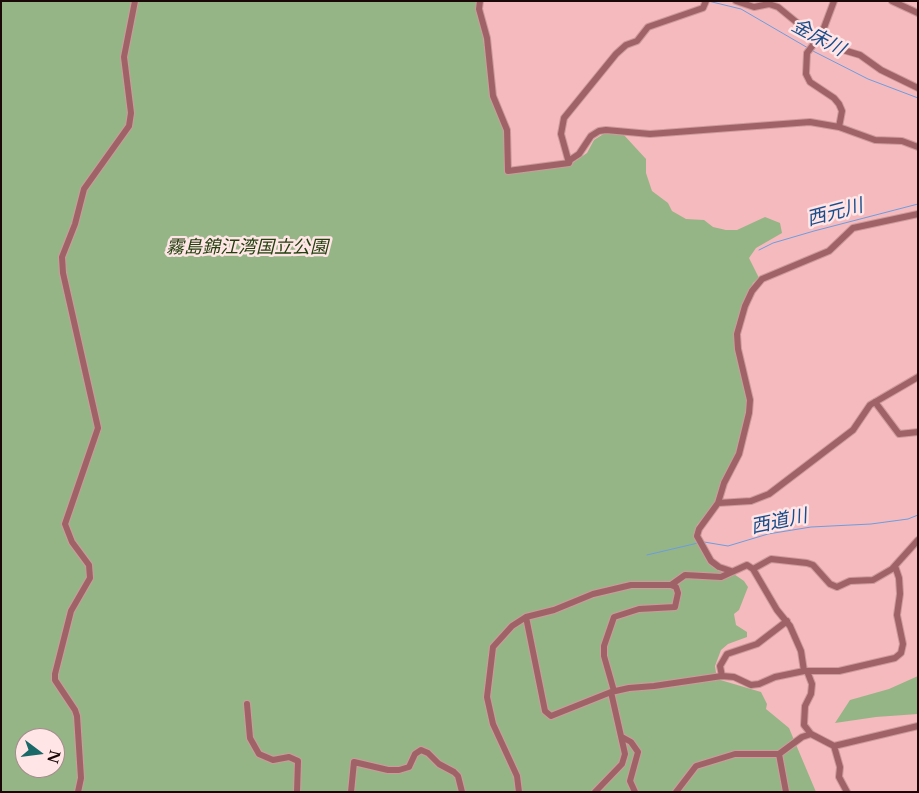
<!DOCTYPE html>
<meta charset="utf-8">
<style>
body{margin:0}
#map{position:relative;width:919px;height:793px;overflow:hidden;background:#f5babd;font-family:"Libre Baskerville",serif}
canvas{display:block}
.frame{position:absolute;inset:0;border:2px solid #1a0708;pointer-events:none}
.north{position:absolute;left:15px;top:728px;width:50px;height:50px;box-sizing:border-box;background:#ffe5e6;border:1px solid #a38c8d;border-radius:50%;rotate:105deg;font-size:14px;font-weight:700;line-height:20px;text-align:center;color:#1a0708}
.north::after{content:'';display:block;margin:auto;width:18px;height:22px;background:#1a6868;clip-path:polygon(50% 0,100% 100%,50% 72%,0 100%)}
</style>
<div id="map">
<canvas width="919" height="793"></canvas>
<div class="frame"></div>
<div class="north">N</div>
</div>
<script>
const ctx = document.querySelector('canvas').getContext('2d');
ctx.lineJoin = 'round';
function fillPath(path, color) {
  ctx.fillStyle = color;
  ctx.fill(path, 'evenodd');
}
function poly(rows) {
  const path = new Path2D();
  for (const r of rows) {
    path.moveTo(r[0], r[1]);
    for (let i = 2; i < r.length; i += 2) path.lineTo(r[i], r[i + 1]);
  }
  return path;
}
function strokePath(path, color, width, dash) {
  ctx.strokeStyle = color;
  ctx.lineWidth = width;
  ctx.lineCap = dash ? 'butt' : 'round';
  ctx.setLineDash(dash || []);
  ctx.stroke(path);
}
function drawText(font, color, halo, rows, align = 'center') {
  ctx.font = font + ' "Libre Baskerville","Noto Sans JP",serif';
  ctx.lineWidth = 5;
  ctx.setLineDash([]);
  ctx.textBaseline = 'middle';
  ctx.strokeStyle = halo;
  ctx.fillStyle = color;
  for (const [text, x, y, turn = 0] of rows) {
    ctx.save();
    ctx.translate(x, y);
    ctx.rotate((+turn || 0) * Math.PI / 180);
    ctx.textAlign = isNaN(turn) ? turn : align;
    if (halo) ctx.strokeText(text, 0, 0);
    ctx.fillText(text, 0, 0);
    ctx.restore();
  }
}
fillPath(poly([
 [1,1,478,1,491,95,506,132,505,162,513,170,568,166,587,153,594,140,605,133,623,134,646,159,646,173,652,191,668,203,672,211,686,219,704,220,713,227,726,230,737,230,765,217,780,223,782,233,756,248,749,258,759,278,753,283,736,331,746,384,748,407,737,453,713,506,697,525,696,535,709,561,731,572,744,581,748,587,739,610,734,614,736,625,747,632,747,637,728,644,721,650,715,666,717,679,761,692,767,704,766,709,789,728,816,792,1,792],
 [25,738,55,738,55,768,25,768],
 [918,676,918,714,876,717,835,723,850,700,889,689]
]), '#96b586');
strokePath(poly([
 [708,1,741,9,808,48],
 [811,50,868,79,918,98],
 [759,250,773,243,814,231,918,204],
 [704,542,728,546,768,534,811,527,871,524,908,519,918,515],
 [647,555,698,543]
]), '#6a9de1', 1);
const minor = poly([
 [480,1,479,9,487,38,493,96,507,130,508,171,569,163,570,160,579,154,591,136,599,131,606,130,650,134,810,122,839,127,875,140,902,141,918,147],
 [736,1,754,7,769,4,778,7,823,44,860,55,881,70,918,88],
 [834,1,822,33,807,53,806,74,810,82,834,98,839,104,842,111,839,127],
 [892,1,918,13],
 [569,163,561,134,564,118,616,54,626,45,637,41,648,27,703,8,706,1],
 [875,402,899,434,918,432],
 [718,503,751,501,769,494,853,430,870,405,918,377],
 [753,569,771,559,807,563,813,565,830,584,837,587,850,581,873,580,892,569,918,540],
 [731,571,719,567,711,561,697,536,699,529,718,503,724,483,739,454,749,413,750,400,738,349,737,334,745,306,752,291,762,279,829,251,853,228,918,214],
 [526,617,545,711,551,716,611,692,629,688,654,686,722,676,734,677,751,685,759,684,775,677,804,671,839,671,895,658,901,653,903,644,897,615,900,594,899,578,895,566],
 [807,671,812,684,811,694,805,706,804,725,811,734,834,746,918,726],
 [722,676,720,666,727,654,757,644,787,621],
 [614,691,604,656,604,646,614,617,639,609,675,607,678,593,676,587,671,585],
 [247,704,250,738,259,754,273,760,289,757,298,761,297,792],
 [622,737,631,742,638,752,630,781,635,792],
 [834,746,840,767,839,777,847,792],
 [779,754,786,792],
 [78,792,81,778,77,716,75,710,55,680,55,674,71,611,90,578,89,565,72,542,65,524,98,428,63,273,62,257,75,224,84,189,129,126,131,113,124,57,135,1],
 [351,792,354,762,388,770,399,770,409,767,415,754,421,750,428,753,439,764,454,772,458,776,462,792],
 [519,792,517,776,493,724,487,697,493,647,512,626,526,617,554,610,593,594,631,585,671,585,685,575,721,577,747,565,753,569,777,610,790,626,801,651,804,671],
 [595,792,622,764,625,754,611,692],
 [676,792,696,766,735,754,779,754,802,737,811,734]
]);
strokePath(minor, '#ce9a9c', 8);
strokePath(minor, '#9f6367', 6);
drawText('italic 18px', '#21400c', '#ffe5e6', [
 ["霧島錦江湾国立公園",247,248]
]);
drawText('italic 19px', '#1a4d8b', '#ffe5e6', [
 ["金床川",818,38,28],
 ["西元川",835,213,-15],
 ["西道川",779,522,-12]
]);
</script>
